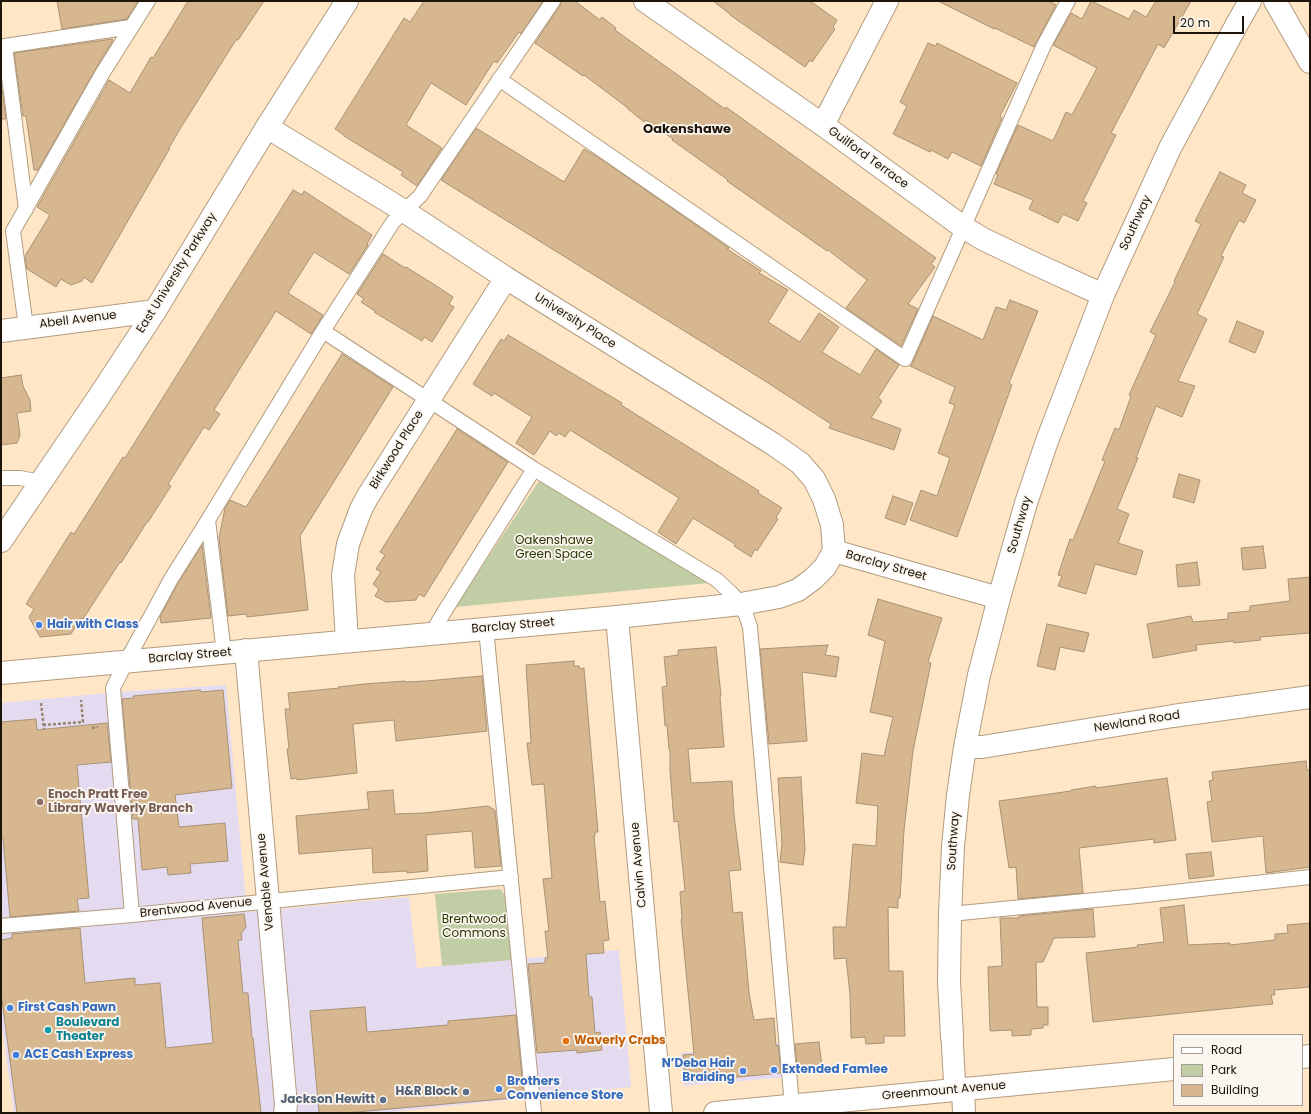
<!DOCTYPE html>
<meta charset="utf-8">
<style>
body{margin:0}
#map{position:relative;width:1311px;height:1114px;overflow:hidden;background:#fee6c7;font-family:Poppins,sans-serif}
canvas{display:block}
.frame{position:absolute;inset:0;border:2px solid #1d150a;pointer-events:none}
.legend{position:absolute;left:1173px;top:1034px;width:130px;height:72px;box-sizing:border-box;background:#fbf6f0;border:1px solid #a29c94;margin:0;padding:5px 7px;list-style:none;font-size:12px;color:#1d150a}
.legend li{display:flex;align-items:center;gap:8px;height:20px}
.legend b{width:20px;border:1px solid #a29c94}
.scale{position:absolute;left:1173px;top:16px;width:71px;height:18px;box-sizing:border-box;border:2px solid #1d150a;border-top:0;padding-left:5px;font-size:12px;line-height:14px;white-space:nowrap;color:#1d150a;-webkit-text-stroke:3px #fbf6f0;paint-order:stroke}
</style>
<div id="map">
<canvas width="1311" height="1114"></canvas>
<div class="frame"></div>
<ul class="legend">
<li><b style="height:5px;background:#fff"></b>Road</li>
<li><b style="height:11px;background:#c1cea5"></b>Park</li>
<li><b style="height:11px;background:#d6b78f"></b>Building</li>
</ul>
<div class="scale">20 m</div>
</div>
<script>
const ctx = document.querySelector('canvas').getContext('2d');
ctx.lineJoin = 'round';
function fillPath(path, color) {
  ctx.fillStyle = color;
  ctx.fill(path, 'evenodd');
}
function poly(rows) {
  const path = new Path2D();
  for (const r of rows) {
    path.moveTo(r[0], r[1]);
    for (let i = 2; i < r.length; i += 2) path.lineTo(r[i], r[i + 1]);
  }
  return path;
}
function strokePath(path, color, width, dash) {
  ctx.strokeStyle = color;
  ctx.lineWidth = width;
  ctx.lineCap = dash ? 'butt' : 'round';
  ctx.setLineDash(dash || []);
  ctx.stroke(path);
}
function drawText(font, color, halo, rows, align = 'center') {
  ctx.font = font + ' Poppins,sans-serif';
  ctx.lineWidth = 3.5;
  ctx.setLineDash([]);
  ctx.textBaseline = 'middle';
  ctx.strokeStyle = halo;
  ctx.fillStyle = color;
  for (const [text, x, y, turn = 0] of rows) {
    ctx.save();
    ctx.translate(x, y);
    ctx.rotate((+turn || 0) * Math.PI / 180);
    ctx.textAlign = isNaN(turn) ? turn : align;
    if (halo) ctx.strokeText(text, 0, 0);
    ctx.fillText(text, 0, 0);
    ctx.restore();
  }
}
fillPath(poly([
 [226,685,247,912,409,897,417,968,619,950,631,1087,382,1113,14,1113,1,1019,1,703,118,692],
 [785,1042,788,1077,684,1086,681,1053]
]), '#e5dbf0');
fillPath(poly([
 [539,481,709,583,455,607],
 [501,889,506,898,512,960,442,966,435,894]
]), '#c1cea5');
const building = poly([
 [57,1,138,1,127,19,62,29,57,1],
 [188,1,264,1,238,40,236,40,180,129,169,148,170,148,92,283,84,277,82,281,71,285,61,279,56,287,27,269,25,256,50,215,37,207,109,80,130,93,151,57,153,58,188,1],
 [424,1,543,1,521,34,519,32,497,63,494,61,466,105,431,83,406,125,442,148,417,186,401,175,403,172,344,136,344,135,335,129,404,18,410,22,424,1],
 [561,1,575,1,600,20,602,17,616,28,615,30,725,109,726,107,936,258,931,264,935,267,908,304,918,309,901,346,846,308,867,280,828,250,827,251,727,181,728,180,672,140,673,139,646,120,644,122,628,109,628,108,584,75,583,76,535,43,560,6,561,1],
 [713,1,810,1,837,20,833,27,835,29,812,62,810,60,805,67,730,15,730,14,713,1],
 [938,1,1049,1,1056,5,1034,47,995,28,994,29,938,1],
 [1091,1,1129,19,1134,10,1146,17,1156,1,1191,1,1164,48,1158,44,1111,133,1116,135,1083,201,1087,203,1078,221,1063,214,1058,223,1029,209,1033,200,994,184,998,175,996,174,1018,125,1053,141,1066,112,1072,115,1097,68,1053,45,1071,13,1082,19,1091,1],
 [112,39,113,40,95,70,38,170,34,170,26,116,23,116,14,53,112,39],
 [928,43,936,46,937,43,1017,83,1000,116,1002,118,981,166,952,152,948,159,931,150,930,152,893,134,907,106,900,102,928,43],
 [1,81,6,119,1,119,1,81],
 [476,128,564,182,584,149,604,161,729,248,727,249,761,271,759,273,788,290,768,322,800,342,819,313,839,327,822,352,860,375,876,349,899,365,878,398,882,401,871,418,901,429,894,450,829,428,831,424,765,381,441,180,476,128],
 [1220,172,1246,185,1242,193,1256,200,1244,223,1239,220,1221,256,1224,257,1197,314,1207,319,1178,381,1195,386,1182,417,1156,406,1136,458,1138,458,1117,509,1129,514,1118,543,1143,551,1136,575,1095,564,1086,594,1058,586,1062,576,1058,575,1070,539,1073,540,1105,461,1102,460,1115,428,1119,430,1131,396,1129,395,1156,335,1150,332,1175,282,1174,281,1201,224,1195,221,1220,172],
 [293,190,302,195,304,191,372,235,367,244,368,245,349,274,314,252,288,293,323,315,311,334,276,311,214,410,220,414,209,430,204,427,168,484,171,486,148,522,147,522,121,563,120,562,83,619,81,618,71,634,40,637,29,617,34,609,26,604,71,532,74,534,123,457,125,458,293,190],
 [383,254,405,268,406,267,435,285,453,297,449,304,454,307,432,342,424,337,422,341,374,312,375,311,361,302,364,299,357,294,383,254],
 [1010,300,1038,311,1009,383,1012,385,957,537,910,520,921,490,937,496,950,458,938,453,955,405,949,403,955,387,910,366,913,362,933,316,983,340,996,307,1006,310,1010,300],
 [1237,321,1264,332,1255,353,1229,342,1237,321],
 [508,335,622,403,621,405,759,491,758,493,782,508,776,517,778,519,757,551,755,549,751,557,734,546,735,544,693,518,676,544,658,532,679,498,570,430,565,437,559,433,556,436,550,431,534,455,516,443,532,417,494,393,492,396,473,384,501,339,504,341,508,335],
 [342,354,393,387,300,536,308,610,247,617,246,614,228,616,219,538,225,508,230,500,246,507,342,354],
 [21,375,23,386,30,400,31,411,17,413,20,435,17,443,1,445,1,378,21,375],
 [457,429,508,462,424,597,419,594,416,600,386,602,375,596,379,589,373,584,381,572,376,569,385,555,380,552,457,429],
 [1179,474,1200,480,1194,503,1173,497,1179,474],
 [893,496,913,503,905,525,885,518,893,496],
 [202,545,211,618,161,623,160,617,178,583,202,545],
 [1263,546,1266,568,1243,570,1241,548,1263,546],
 [1197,562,1200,585,1178,587,1176,565,1197,562],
 [1310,577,1310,633,1260,637,1261,640,1234,643,1234,641,1196,645,1197,650,1153,658,1147,624,1191,616,1193,622,1228,619,1228,613,1250,611,1250,606,1290,601,1288,579,1310,577],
 [878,599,942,618,928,662,931,663,913,751,904,830,900,898,898,898,898,908,888,907,889,971,903,971,905,1036,884,1036,884,1043,866,1044,865,1037,851,1038,850,994,846,958,834,959,833,929,833,927,846,927,853,844,876,846,878,806,856,803,862,753,884,756,893,717,870,712,885,641,868,635,878,599],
 [1047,624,1089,633,1084,652,1060,647,1055,670,1037,666,1047,624],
 [828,645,825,655,839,657,836,677,802,672,807,741,769,744,760,649,828,645],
 [716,647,721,696,720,697,724,747,688,749,691,783,732,781,734,815,741,870,729,871,733,913,742,912,749,993,754,1020,774,1018,776,1046,778,1045,781,1073,685,1082,683,1055,694,1054,681,919,682,919,680,892,685,891,678,821,674,822,670,770,670,751,669,749,667,725,665,726,662,687,667,686,664,657,678,655,678,650,716,647],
 [574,661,574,666,579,666,580,669,584,668,598,832,595,832,595,836,594,836,600,902,605,901,609,940,603,941,604,953,586,954,589,997,592,997,595,1033,600,1032,602,1050,577,1053,577,1050,537,1053,528,964,545,963,545,958,548,958,545,931,549,931,543,879,552,878,544,784,532,785,527,743,531,743,526,665,574,661],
 [482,676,487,731,396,741,394,720,353,724,357,773,297,780,297,778,291,779,287,749,289,749,285,709,290,709,288,693,339,688,338,687,364,684,405,681,405,682,426,681,482,676],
 [200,690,201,692,223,690,232,788,175,795,179,827,225,823,228,861,190,864,191,873,168,875,167,867,142,870,138,819,133,819,122,699,134,698,133,696,200,690],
 [36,719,37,730,107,723,111,762,77,765,89,898,77,899,79,911,10,917,3,838,1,838,1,722,36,719],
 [1306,761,1307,770,1310,770,1310,867,1266,873,1263,836,1212,842,1207,802,1212,801,1209,781,1213,780,1212,772,1306,761],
 [801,777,805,849,803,865,780,862,782,844,778,778,801,777],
 [1167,778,1176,840,1154,843,1154,839,1079,848,1083,893,1018,899,1016,867,1009,868,999,801,1071,791,1071,790,1096,786,1096,788,1167,778],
 [393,790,395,814,424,813,488,806,495,810,501,866,475,868,472,831,426,835,428,871,407,873,407,871,373,873,372,848,299,854,296,816,369,809,367,792,393,790],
 [1211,852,1214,876,1189,879,1186,854,1211,852],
 [1184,905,1188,945,1230,943,1230,945,1275,940,1275,934,1288,933,1287,925,1310,923,1310,987,1274,990,1275,995,1271,995,1273,1004,1093,1022,1086,953,1138,947,1137,945,1164,942,1160,908,1184,905],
 [1093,909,1095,937,1054,938,1043,962,1036,962,1037,1007,1048,1007,1048,1025,1043,1025,1043,1028,1031,1029,1031,1035,1012,1036,1012,1030,990,1031,988,967,1002,966,1000,918,1019,918,1019,916,1093,909],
 [244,914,246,927,241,934,242,940,238,940,243,993,248,993,252,1038,253,1038,261,1113,17,1113,1,993,1,940,12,938,12,934,80,928,85,983,135,978,135,985,160,983,166,1048,213,1043,202,918,244,914],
 [365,1007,367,1032,448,1025,448,1021,516,1015,524,1097,345,1113,319,1113,310,1011,365,1007],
 [819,1042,822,1067,797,1069,795,1044,819,1042]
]);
fillPath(building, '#d6b78f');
strokePath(building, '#a89275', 1);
const service = poly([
 [5,46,131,27],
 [1,47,5,46,26,209],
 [499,79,905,359,1044,45,1068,1],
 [26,327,13,231,102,74,148,1],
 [323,331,534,469,717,580,731,593,741,604,746,615,750,627,792,1106],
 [1,478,20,478,41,482],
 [208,520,224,653],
 [486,629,534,1113],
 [431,634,446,609,534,469],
 [950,914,1137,896,1310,877],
 [132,915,113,688,126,662,171,579,208,520,323,331,393,222,420,196,553,1],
 [1,926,132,915,511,877]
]);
const pedestrian = poly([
 [952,1037,955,1090]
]);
const minor = poly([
 [645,1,823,125,963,227,983,239,1031,262,1103,295],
 [1275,1,1310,62],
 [823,125,887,1],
 [267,127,404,211,506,278,773,444,800,463,814,479,824,499,832,525,834,551],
 [1,331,155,311],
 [834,551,999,598],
 [617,617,661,1113],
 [347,641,343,575,348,544,361,509,368,496,506,278],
 [246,650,286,1105,285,1113],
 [1,673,617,617,741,604,779,597,798,590,813,579,825,567,834,551],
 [965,747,982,747,1173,716,1310,697],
 [952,1037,949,981,950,914,953,847,958,795,965,747,979,675,999,598,1026,503,1047,441,1103,295,1170,148,1237,24,1250,1],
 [963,1089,964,1113]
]);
const primary = poly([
 [1,541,100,395,155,311,267,127,347,1],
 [1302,1057,1310,1056],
 [715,1113,1174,1069]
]);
strokePath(service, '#b29c7f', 16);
strokePath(pedestrian, '#b29c7f', 23);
strokePath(minor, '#b29c7f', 24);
strokePath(primary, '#b29c7f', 24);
strokePath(poly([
 [41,703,44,729],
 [43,725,83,722,81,700],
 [92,728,98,727]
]), '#96856f', 2.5, [3, 2]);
strokePath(service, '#fff', 14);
strokePath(pedestrian, '#fff', 21);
strokePath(minor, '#fff', 22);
strokePath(primary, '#fff', 22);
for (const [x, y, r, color] of [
 [39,625,4,"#3f7fe0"],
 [40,802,4,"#8d6e63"],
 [10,1008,4,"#3f7fe0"],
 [48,1030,4,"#0f9aa8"],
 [566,1041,4,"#e8710a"],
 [16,1055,4,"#3f7fe0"],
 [774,1070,4,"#3f7fe0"],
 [743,1071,4,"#3f7fe0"],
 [499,1089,4,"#3f7fe0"],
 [466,1092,4,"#5c6f8a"],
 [383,1100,4,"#5c6f8a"]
]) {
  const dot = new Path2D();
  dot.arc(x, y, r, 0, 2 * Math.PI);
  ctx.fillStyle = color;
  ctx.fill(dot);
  strokePath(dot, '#fbf6f0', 1.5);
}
drawText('12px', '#1d150a', '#fbf6f0', [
 ["Guilford Terrace",868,158,36],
 ["Southway",1136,223,-65],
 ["East University Parkway",177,273,-58],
 ["Abell Avenue",78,320,-7],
 ["University Place",575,321,32],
 ["Birkwood Place",397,450,-58],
 ["Southway",1020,525,-74],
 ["Barclay Street",886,566,16],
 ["Barclay Street",513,626,-5],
 ["Barclay Street",190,656,-5],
 ["Newland Road",1137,722,-9],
 ["Southway",954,841,-86],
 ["Calvin Avenue",639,865,-95],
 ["Venable Avenue",266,882,-95],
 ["Brentwood Avenue",196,908,-6],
 ["Greenmount Avenue",944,1091,-5]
]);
drawText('12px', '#2b3701', '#fbf6f0', [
 ["Oakenshawe",554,541],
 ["Green Space",554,555],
 ["Brentwood",474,920],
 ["Commons",474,934]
]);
drawText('bold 12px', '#366cbe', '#fbf6f0', [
 ["Hair with Class",47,625],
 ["First Cash Pawn",18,1008],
 ["ACE Cash Express",24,1055],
 ["N’Deba Hair",735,1064,"right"],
 ["Braiding",735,1078,"right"],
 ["Extended Famlee",782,1070],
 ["Brothers",507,1082],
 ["Convenience Store",507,1096]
], 'left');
drawText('bold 12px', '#785e54', '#fbf6f0', [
 ["Enoch Pratt Free",48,795],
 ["Library Waverly Branch",48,809]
], 'left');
drawText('bold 12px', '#0d838f', '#fbf6f0', [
 ["Boulevard",56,1023],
 ["Theater",56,1037]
], 'left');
drawText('bold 12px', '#c56008', '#fbf6f0', [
 ["Waverly Crabs",574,1041]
], 'left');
drawText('bold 12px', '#4e5e75', '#fbf6f0', [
 ["H&R Block",458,1092],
 ["Jackson Hewitt",375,1100]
], 'right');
drawText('bold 13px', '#1d150a', '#fbf6f0', [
 ["Oakenshawe",687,130]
]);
</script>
